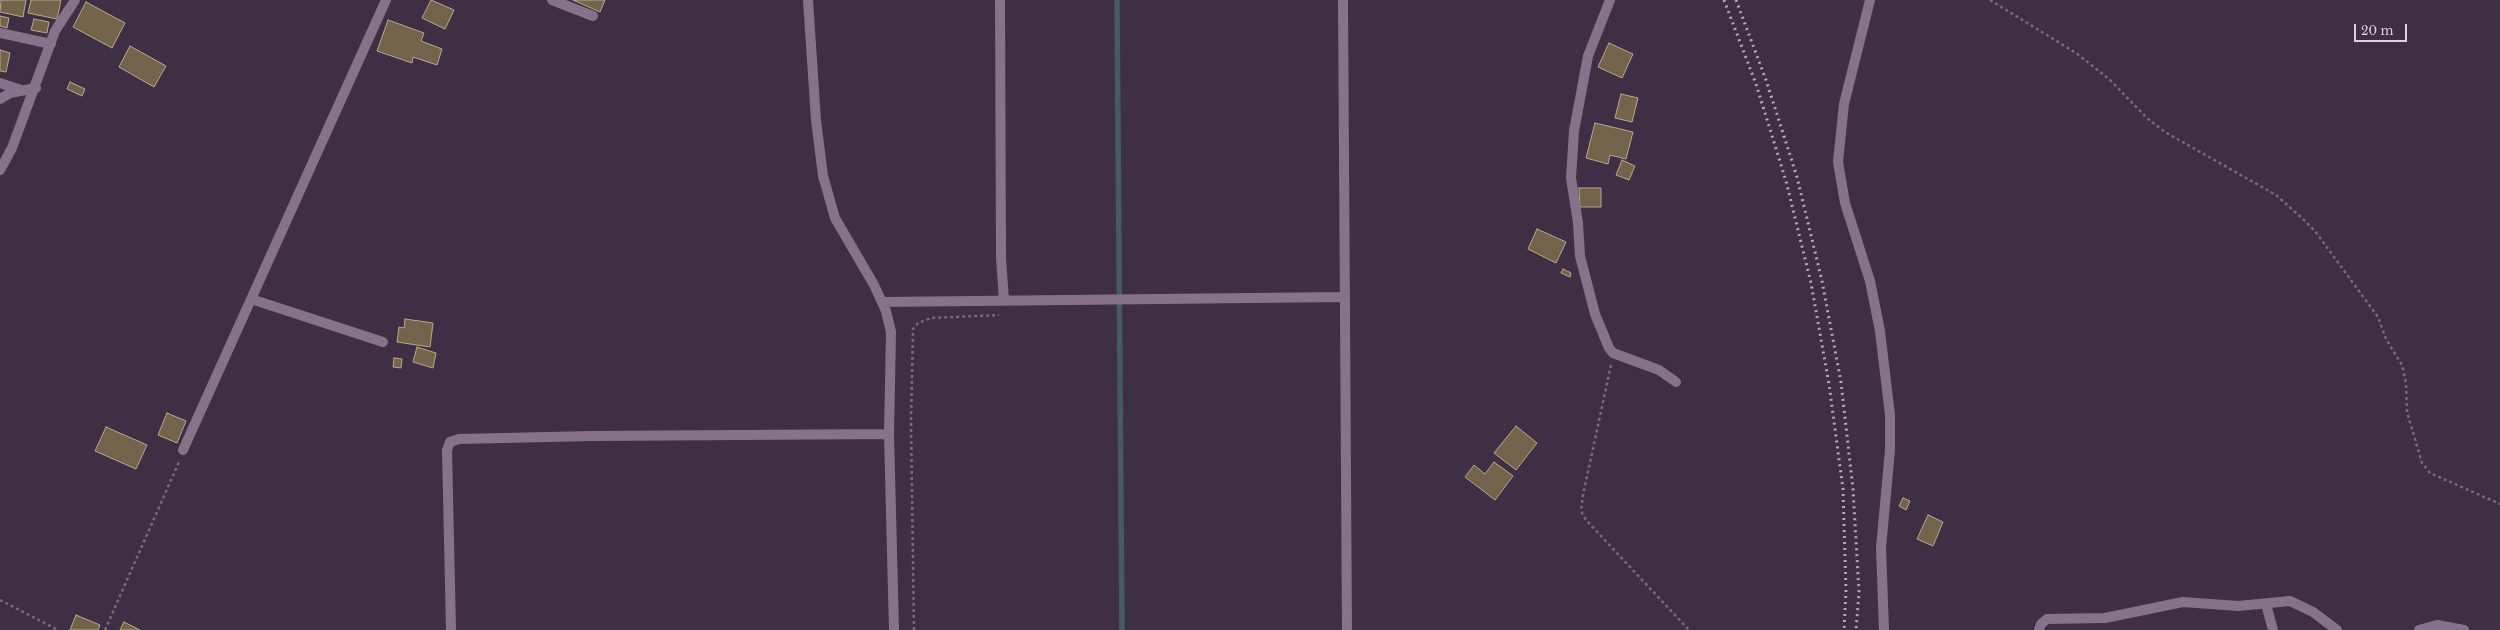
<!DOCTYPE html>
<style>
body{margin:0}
#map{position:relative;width:2500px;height:630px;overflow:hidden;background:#3f2f44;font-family:"Libre Baskerville",serif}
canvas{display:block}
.scale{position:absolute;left:2354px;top:24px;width:53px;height:18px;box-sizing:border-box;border:2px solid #ddd3e0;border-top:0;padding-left:5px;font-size:12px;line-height:14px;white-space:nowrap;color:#ddd3e0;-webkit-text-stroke:3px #3f2f44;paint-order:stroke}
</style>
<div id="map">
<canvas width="2500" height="630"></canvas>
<div class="scale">20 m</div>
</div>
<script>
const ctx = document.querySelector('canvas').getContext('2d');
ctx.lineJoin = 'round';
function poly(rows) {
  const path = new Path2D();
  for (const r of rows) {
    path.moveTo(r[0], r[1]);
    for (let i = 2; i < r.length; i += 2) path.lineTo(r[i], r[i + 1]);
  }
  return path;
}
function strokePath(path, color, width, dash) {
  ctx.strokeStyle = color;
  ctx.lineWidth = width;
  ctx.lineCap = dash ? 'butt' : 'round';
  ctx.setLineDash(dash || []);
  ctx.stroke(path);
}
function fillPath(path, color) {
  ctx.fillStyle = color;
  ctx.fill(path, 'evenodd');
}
strokePath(poly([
 [1117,0,1122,630]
]), '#445b64', 5.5);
const building = poly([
 [1,0,26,0,23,17,0,12,1,0],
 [31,0,61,0,57,19,28,13,31,0],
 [431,0,454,10,445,29,422,18,431,0],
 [573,0,605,0,600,12,573,0],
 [86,2,125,23,112,48,73,27,86,2],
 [0,16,9,18,7,28,0,26,0,16],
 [34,19,49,22,47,33,31,30,34,19],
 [388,20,424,33,421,41,442,49,437,65,413,57,412,63,377,51,388,20],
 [1609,43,1633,54,1622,78,1598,67,1609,43],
 [130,46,166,66,154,87,119,67,130,46],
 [0,50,10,53,6,72,0,71,0,50],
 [70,82,85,89,82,96,67,89,70,82],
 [1621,94,1638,98,1632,122,1615,118,1621,94],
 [1595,123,1633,132,1626,159,1610,155,1608,164,1586,158,1595,123],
 [1622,160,1635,166,1629,180,1616,175,1622,160],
 [1579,188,1601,188,1601,207,1580,207,1579,188],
 [1537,229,1566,242,1556,263,1528,249,1537,229],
 [1563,269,1571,273,1570,277,1561,273,1563,269],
 [405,319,433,323,430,347,397,342,399,327,404,328,405,319],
 [417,347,436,353,433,368,413,362,417,347],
 [394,358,402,359,401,368,393,367,394,358],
 [167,413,186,421,177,443,158,435,167,413],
 [1516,426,1537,443,1516,470,1494,453,1516,426],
 [106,427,147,445,136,469,95,451,106,427],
 [1494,462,1513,476,1495,500,1465,477,1474,465,1485,474,1494,462],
 [1903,498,1910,501,1906,510,1899,506,1903,498],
 [1928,515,1943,522,1933,546,1917,539,1928,515],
 [76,615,100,625,98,630,70,630,76,615],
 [124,622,140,630,120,630,124,622]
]);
fillPath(building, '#73634a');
strokePath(building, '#baa98e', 1);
strokePath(poly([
 [1990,0,2076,53,2109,79,2148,119,2165,132,2276,195,2304,220,2315,231,2378,317,2386,339,2402,365,2406,383,2407,412,2422,463,2430,473,2500,504],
 [1611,365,1583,495,1581,511,1586,520,1689,630],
 [0,600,58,630],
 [105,630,179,462],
 [914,630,911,423,913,329,918,323,931,318,999,315]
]), '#776a7c', 2.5, [3, 3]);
strokePath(poly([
 [552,0,593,16],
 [808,0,816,120,823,176,835,218,874,285,886,311,891,332,889,434,894,630],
 [1000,0,1001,258,1004,300],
 [1343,0,1347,630],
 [1610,0,1588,56,1574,131,1571,178,1578,223,1580,256,1595,314,1609,348,1613,353,1659,370,1676,382],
 [1870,0,1844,104,1838,162,1845,203,1870,281,1880,331,1890,415,1890,450,1881,548,1884,630],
 [0,33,51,44],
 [0,83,21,90],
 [0,99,10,93,36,88],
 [0,170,12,148,55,31,75,0],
 [251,299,383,342],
 [882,302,1344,297],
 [183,450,386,0],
 [2266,604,2273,630],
 [451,630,447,450,450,442,459,439,592,436,889,434],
 [2039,630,2041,624,2047,619,2105,618,2183,602,2238,606,2290,601,2313,612,2337,630],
 [2419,630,2437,625,2464,630]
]), '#86738b', 10);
strokePath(poly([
 [1724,0,1756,84,1786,181,1811,283,1829,384,1843,489,1846,591,1844,630],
 [1736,0,1766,80,1797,177,1822,281,1841,382,1853,489,1859,592,1856,630]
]), '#b5a9b8', 3, [2, 4]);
</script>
